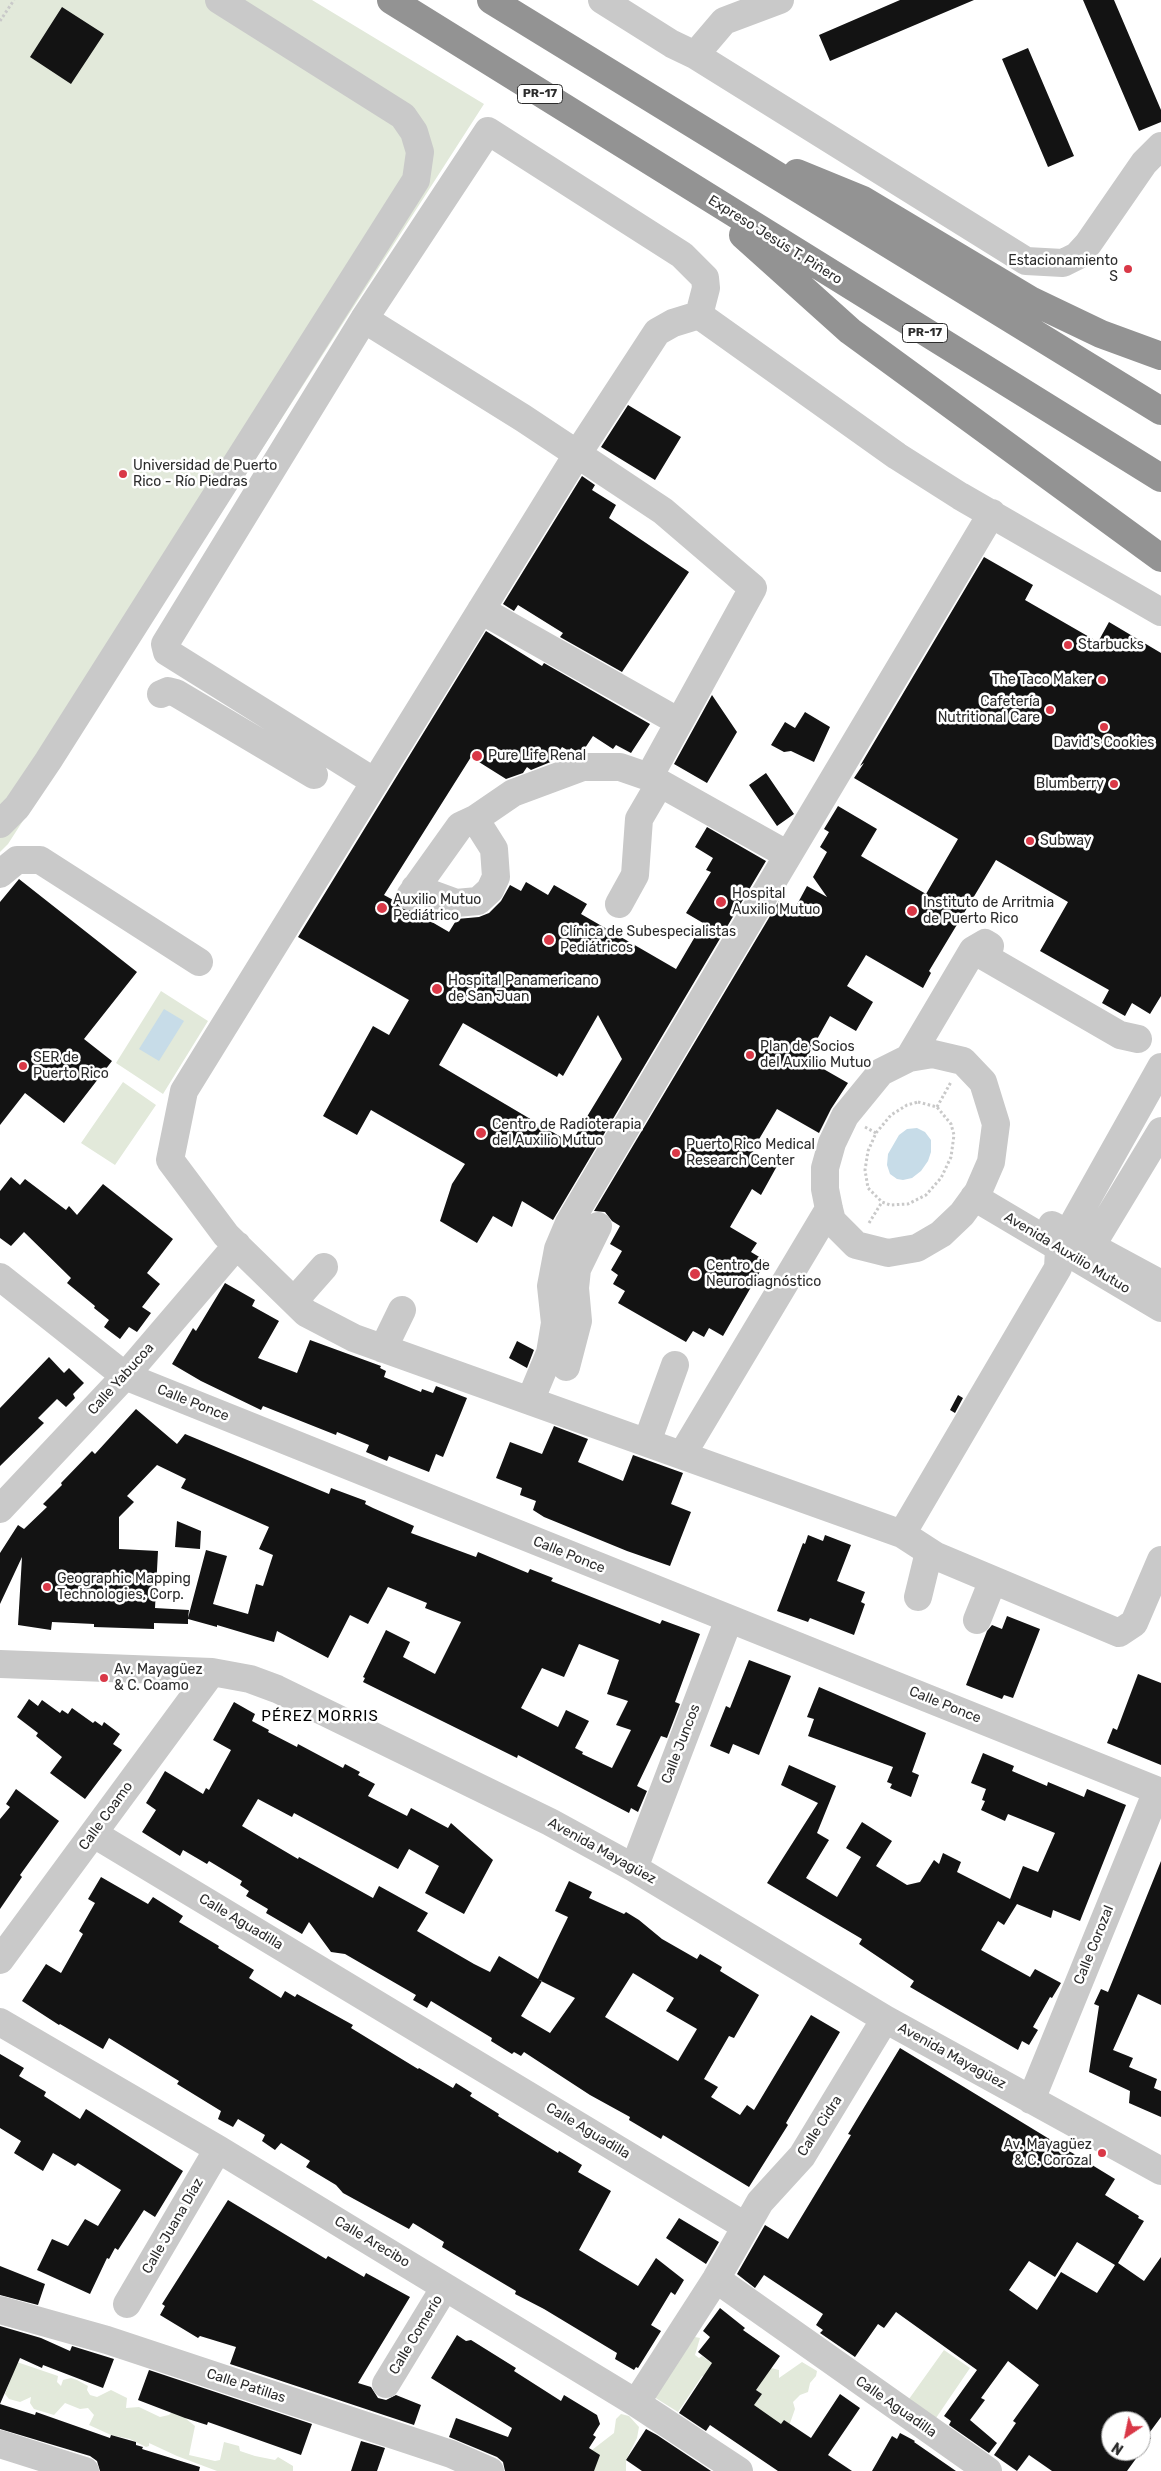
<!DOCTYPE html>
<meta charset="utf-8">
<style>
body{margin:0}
#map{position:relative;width:1161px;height:2471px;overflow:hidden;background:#fff;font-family:Rubik,sans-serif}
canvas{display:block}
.north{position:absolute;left:1101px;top:2411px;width:50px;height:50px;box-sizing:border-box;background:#fff;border:1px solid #ababab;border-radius:50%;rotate:214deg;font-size:14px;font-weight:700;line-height:20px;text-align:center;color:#2c2c2c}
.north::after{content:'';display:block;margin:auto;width:18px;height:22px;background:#d93847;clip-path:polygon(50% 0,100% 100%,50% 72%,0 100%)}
</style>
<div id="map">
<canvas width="1161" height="2471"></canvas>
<div class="north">N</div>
</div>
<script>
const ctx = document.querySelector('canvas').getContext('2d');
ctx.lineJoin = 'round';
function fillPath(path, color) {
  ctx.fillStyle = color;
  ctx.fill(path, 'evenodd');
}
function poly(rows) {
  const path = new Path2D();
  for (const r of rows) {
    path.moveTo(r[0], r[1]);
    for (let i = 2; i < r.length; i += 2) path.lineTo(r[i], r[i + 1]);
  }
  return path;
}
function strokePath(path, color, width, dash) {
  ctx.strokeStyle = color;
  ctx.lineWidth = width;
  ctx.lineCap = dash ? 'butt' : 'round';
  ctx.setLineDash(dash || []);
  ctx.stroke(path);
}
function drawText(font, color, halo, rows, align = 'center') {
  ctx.font = font + ' Rubik,sans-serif';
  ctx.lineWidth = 5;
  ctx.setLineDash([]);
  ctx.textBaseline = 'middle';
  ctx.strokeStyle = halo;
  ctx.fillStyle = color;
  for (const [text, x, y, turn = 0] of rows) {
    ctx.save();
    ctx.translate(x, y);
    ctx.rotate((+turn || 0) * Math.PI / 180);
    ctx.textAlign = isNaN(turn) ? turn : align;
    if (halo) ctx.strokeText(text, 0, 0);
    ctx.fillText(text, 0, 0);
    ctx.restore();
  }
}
fillPath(poly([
 [0,0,312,0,484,104,8,844,0,852],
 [161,991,208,1021,163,1094,116,1063],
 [123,1082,156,1105,115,1165,81,1143],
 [695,2337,700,2338,695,2355,699,2358,702,2356,717,2367,712,2378,702,2376,678,2412,654,2397],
 [944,2350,970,2368,936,2418,909,2399],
 [17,2362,58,2376,57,2382,61,2386,63,2380,71,2378,77,2380,88,2386,87,2390,90,2395,97,2397,111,2390,127,2398,126,2408,139,2407,160,2417,169,2415,173,2411,188,2410,185,2418,195,2426,189,2455,215,2461,220,2460,224,2442,239,2446,240,2451,255,2456,275,2460,278,2457,293,2466,293,2471,217,2471,177,2456,149,2443,149,2446,146,2447,130,2439,111,2435,89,2425,94,2415,88,2408,80,2409,65,2403,54,2415,34,2409,30,2403,31,2397,20,2402,9,2399,5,2394],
 [802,2362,817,2371,816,2376,810,2383,808,2392,800,2395,793,2402,795,2409,789,2426,776,2423,752,2407,762,2394,756,2390,771,2368,779,2370,779,2378],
 [621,2414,629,2416,639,2427,637,2438,626,2460,626,2471,509,2471,592,2450,614,2433,616,2419]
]), '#e2e9da');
fillPath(poly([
 [164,1009,184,1021,159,1061,139,1049],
 [917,1128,925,1132,931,1140,931,1152,928,1161,921,1171,912,1178,903,1180,897,1179,890,1174,887,1165,888,1154,899,1135,907,1129]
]), '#c7dce8');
fillPath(poly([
 [900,0,974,0,830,61,819,35],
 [1083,0,1114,0,1161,110,1161,122,1139,131],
 [62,7,104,34,71,84,30,57],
 [1028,48,1074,156,1048,167,1002,59],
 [628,405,681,437,655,480,601,447],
 [582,476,595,485,592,490,616,505,609,518,689,572,622,672,560,637,563,633,518,605,514,611,503,604],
 [984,557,1033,585,1025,600,1098,642,1109,622,1161,653,1161,996,1150,1014,1132,1003,1125,1016,1102,1003,1109,990,1040,951,1068,902,996,860,929,971,931,973,923,988,866,955,847,986,873,1002,856,1031,830,1016,806,1059,848,1083,831,1109,819,1133,777,1109,752,1151,777,1166,761,1195,752,1189,730,1227,757,1243,751,1252,766,1261,723,1336,709,1328,704,1337,693,1331,686,1342,618,1303,625,1291,613,1284,618,1275,611,1270,622,1251,610,1244,620,1226,612,1221,605,1212,594,1211,779,901,794,910,807,886,827,897,813,877,827,852,820,847,829,832,824,829,838,806,877,829,861,856,926,894,958,839,854,778,864,763,860,766],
 [486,631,542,666,544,663,650,724,631,753,616,745,613,749,593,736,583,751,577,752,571,748,569,751,562,747,553,761,531,770,527,767,523,773,506,779,471,757,384,895,395,901,401,908,413,911,449,932,457,919,479,917,489,913,501,901,510,885,521,891,526,882,548,895,554,885,587,904,581,914,676,969,703,923,686,913,711,872,706,870,713,858,695,847,707,827,766,861,553,1220,522,1201,512,1227,493,1216,477,1243,440,1221,452,1184,465,1164,371,1110,357,1135,323,1116,373,1026,389,1035,409,1000,298,937],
 [598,1015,622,1059,571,1143,439,1065,463,1023,557,1077,559,1073,563,1076],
 [712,695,737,732,707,783,674,764],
 [805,712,830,727,814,762,791,751,784,752,771,745,785,722,795,728],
 [766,773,794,814,777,826,749,785],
 [19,879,137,972,84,1039,112,1061,64,1123,25,1093,0,1125,0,902],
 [11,1177,20,1185,25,1179,66,1210,69,1206,77,1215,103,1184,173,1239,147,1273,160,1284,142,1307,151,1313,137,1332,129,1327,120,1339,104,1327,109,1320,94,1308,95,1306,67,1283,71,1278,24,1232,11,1246,0,1238,0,1191],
 [225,1283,255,1300,252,1306,279,1321,258,1358,297,1373,310,1340,381,1366,380,1368,386,1371,384,1377,421,1392,422,1389,433,1393,436,1386,467,1398,443,1457,436,1454,429,1472,389,1456,387,1461,366,1452,369,1445,337,1432,336,1435,263,1406,261,1410,201,1381,172,1364,193,1328,196,1331],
 [517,1341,534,1350,527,1368,509,1358],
 [49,1357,64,1373,69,1368,84,1383,73,1394,75,1398,66,1407,57,1399,38,1418,44,1423,0,1466,0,1408],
 [958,1395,963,1398,955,1413,950,1410],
 [136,1409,177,1444,185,1434,329,1494,331,1488,366,1501,365,1504,373,1508,414,1526,411,1533,476,1557,478,1552,528,1573,530,1569,553,1578,551,1581,660,1624,662,1620,700,1634,675,1702,680,1704,667,1738,661,1736,637,1786,647,1791,638,1812,631,1808,629,1813,518,1755,517,1758,363,1682,365,1678,363,1677,386,1630,410,1642,403,1657,435,1674,461,1622,425,1608,427,1603,388,1587,368,1624,350,1615,328,1658,277,1631,274,1642,217,1625,217,1627,188,1619,188,1624,154,1623,154,1629,94,1627,94,1624,52,1622,51,1630,18,1625,22,1557,0,1604,0,1553,18,1525,24,1529,47,1507,43,1504,62,1485,61,1483,92,1451,95,1454],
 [157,1465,186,1479,181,1488,269,1527,259,1549,273,1555,263,1586,256,1584,248,1614,213,1604,227,1556,206,1550,188,1618,189,1610,155,1608,158,1551,119,1549,119,1517,134,1502,127,1496],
 [579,1644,619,1660,607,1694,628,1701,616,1725,631,1730,612,1768,582,1754,583,1752,575,1748,589,1721,566,1710,558,1727,521,1708,542,1668,564,1677],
 [554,1426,588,1439,578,1462,623,1481,633,1455,683,1473,671,1504,691,1512,670,1566,627,1551,544,1517,533,1510,536,1501,520,1495,522,1488,496,1478,510,1442,542,1454],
 [177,1521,201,1531,200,1549,175,1547],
 [808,1535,823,1541,825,1535,851,1545,837,1581,865,1592,861,1602,865,1604,854,1635,810,1618,808,1622,777,1611,803,1543,805,1544],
 [1007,1616,1040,1629,1013,1698,1004,1695,1002,1699,966,1685,987,1631,992,1625,1002,1629],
 [749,1660,791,1676,759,1755,733,1744,729,1754,710,1746,726,1706,730,1708],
 [1138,1674,1161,1683,1161,1765,1107,1743,1113,1728,1117,1730],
 [819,1687,926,1733,912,1772,919,1775,911,1797,890,1788,892,1784,887,1782,893,1767,808,1736,814,1719,807,1717],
 [29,1699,38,1706,42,1700,60,1713,62,1710,68,1714,72,1708,93,1723,95,1721,102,1726,104,1722,120,1734,113,1744,122,1750,85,1799,50,1773,62,1757,36,1736,38,1733,17,1717],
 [234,1702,255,1714,252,1721,269,1730,268,1732,297,1747,298,1744,343,1768,345,1764,360,1772,358,1775,375,1784,368,1796,407,1816,411,1808,448,1828,451,1823,493,1860,464,1914,425,1893,439,1866,409,1849,398,1869,294,1813,292,1817,258,1799,242,1826,298,1859,299,1857,373,1898,379,1886,428,1913,417,1931,474,1964,490,1972,499,1956,538,1979,568,1917,555,1911,569,1881,592,1892,589,1898,624,1914,626,1912,639,1920,662,1939,697,1959,700,1954,722,1967,720,1971,759,1995,734,2038,729,2036,704,2079,718,2087,711,2097,740,2115,747,2105,754,2110,811,2015,840,2032,786,2123,788,2125,749,2187,663,2135,661,2139,629,2120,630,2117,590,2095,524,2052,521,2056,514,2052,512,2054,491,2041,492,2038,431,2001,427,2008,413,2000,416,1995,345,1954,331,1952,309,1922,302,1934,266,1913,268,1909,246,1896,249,1891,240,1885,242,1881,209,1861,207,1864,183,1850,180,1856,142,1832,156,1810,146,1803,165,1771,203,1794,206,1788,209,1790,231,1750,213,1740],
 [633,1973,674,1998,666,2011,697,2029,678,2061,605,2017],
 [539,1980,575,1998,550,2033,521,2016,542,1981],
 [983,1753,1014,1766,1012,1771,1047,1786,1048,1782,1084,1797,1087,1789,1126,1805,1080,1921,1053,1910,1051,1918,1017,1904,1004,1925,998,1921,981,1950,1030,1977,1035,1969,1061,1983,1052,1998,1050,1997,1033,2027,1038,2030,1029,2045,1022,2041,1018,2050,910,1987,914,1981,859,1944,862,1939,767,1883,818,1803,781,1785,789,1765,836,1786,817,1833,829,1840,806,1878,837,1897,861,1857,846,1848,862,1822,892,1841,876,1866,907,1885,920,1882,934,1860,939,1864,943,1853,961,1862,957,1872,1010,1899,1023,1866,1038,1872,1055,1833,1008,1814,1005,1821,981,1810,985,1801,982,1800,986,1789,971,1783],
 [16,1789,59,1821,20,1875,22,1877,0,1909,0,1819,10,1807,6,1804],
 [1161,1861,1161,2005,1138,1994,1113,2050,1133,2058,1129,2067,1157,2079,1154,2088,1161,2091,1161,2117,1129,2103,1130,2091,1089,2072,1099,2006,1094,2004,1101,1989,1108,1992],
 [101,1877,148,1904,153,1897,183,1916,179,1922,219,1946,218,1948,254,1970,249,1978,281,1998,285,1991,295,1997,297,1994,353,2025,351,2028,418,2069,419,2068,453,2088,456,2083,472,2093,470,2096,499,2114,498,2116,558,2153,559,2151,582,2165,578,2172,611,2191,579,2250,638,2286,656,2258,684,2280,675,2295,671,2292,651,2325,661,2331,638,2368,636,2367,634,2370,615,2359,617,2353,544,2309,515,2294,516,2291,442,2247,444,2242,413,2223,409,2229,343,2193,336,2185,306,2167,310,2161,281,2143,275,2150,262,2141,265,2135,238,2119,233,2127,218,2119,221,2111,177,2084,179,2081,140,2057,109,2038,103,2049,60,2024,59,2025,22,2001,46,1964,61,1973,83,1934,79,1931,95,1903,88,1899],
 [900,2048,1115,2179,1105,2195,1139,2216,1138,2218,1144,2221,1118,2263,1144,2281,1161,2257,1161,2417,1147,2436,1151,2438,1127,2471,1052,2471,1029,2455,1017,2471,994,2455,1016,2423,1013,2421,1039,2385,1008,2361,981,2398,985,2400,970,2420,997,2443,989,2453,949,2425,951,2421,944,2416,977,2370,896,2312,884,2328,878,2324,855,2357,820,2333,823,2330,816,2325,823,2314,764,2275,755,2288,737,2274,765,2225,788,2239,851,2135,848,2134],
 [1077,2242,1115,2265,1097,2293,1061,2272,1037,2310,1009,2290,1029,2261,1055,2277],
 [1111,2421,1141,2421,1141,2451,1111,2451],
 [0,2054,24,2068,19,2076,46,2092,44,2096,80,2119,86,2109,183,2171,155,2217,144,2210,118,2250,115,2248,109,2259,107,2258,90,2294,37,2270,52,2239,68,2246,85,2219,98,2226,121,2190,78,2163,75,2166,53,2153,43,2171,14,2153,21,2141,0,2128],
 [228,2200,326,2259,328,2256,364,2277,366,2273,410,2297,358,2383,371,2387,378,2398,386,2400,396,2395,421,2405,414,2425,230,2364,236,2347,200,2336,198,2338,160,2315,165,2306,162,2304],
 [679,2218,719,2242,706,2264,666,2238],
 [0,2266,45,2284,38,2305,0,2295],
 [720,2308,745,2328,743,2330,780,2356,756,2390,762,2394,754,2405,781,2424,784,2420,811,2438,840,2394,860,2408,828,2455,852,2471,778,2471,710,2425,706,2431,679,2413,712,2363,698,2352,710,2337,703,2331],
 [0,2326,41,2338,70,2351,72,2346,114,2359,103,2388,43,2365,42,2368,20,2358,0,2404,35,2415,36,2412,110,2438,111,2435,136,2442,136,2445,143,2447,142,2449,200,2467,199,2471,100,2471,97,2461,90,2456,0,2429],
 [457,2335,466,2341,471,2340,516,2368,514,2371,561,2401,564,2395,597,2415,600,2424,593,2435,596,2437,589,2448,600,2455,594,2471,505,2471,503,2462,497,2457,449,2437,456,2418,508,2437,512,2428,431,2378],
 [149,2370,312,2424,301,2455,208,2422,207,2425,185,2418,138,2400],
 [646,2429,657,2435,711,2471,642,2471,626,2460],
 [900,2433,915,2441,914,2442,956,2471,872,2471,892,2436,897,2439],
 [361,2441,385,2448,377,2471,351,2471]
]), '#131313');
strokePath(poly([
 [0,21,14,0],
 [918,1102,937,1107,951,1124,954,1135,951,1157,941,1178,926,1195,908,1204,890,1205,882,1202,868,1188,865,1170,868,1151,876,1133,891,1115,907,1105,918,1102],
 [937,1107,951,1082],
 [865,1127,876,1133],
 [869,1223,882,1202]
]), '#c9c9c9', 3, [2.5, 2.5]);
strokePath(poly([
 [602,0,672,44,695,55,1026,261,1063,263,1077,256,1088,244,1144,163,1161,146],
 [695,55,724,21,780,0],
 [364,319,523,418,663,511,753,588,649,777,788,855],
 [992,513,569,1223,558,1249,551,1286,555,1323,550,1353,530,1401,902,1534,1058,1268,1059,1249,1161,1067],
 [481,610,679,722],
 [161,694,168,691,176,693,314,775],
 [375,782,167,652,165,644,364,319,488,131,682,255,705,278,706,288,699,315,897,456,960,496,1161,612],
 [0,824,17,807,48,761,416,180,420,152,414,132,403,116,219,0],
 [0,874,17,860,40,860,199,962],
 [415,888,456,903,478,901,490,890,496,877,494,849,475,819],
 [410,896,460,826,475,819,513,793,583,767,620,767,649,777],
 [619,904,635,875,639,819,660,783],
 [973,950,1120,1035,1138,1039],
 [933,1054,963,1061,983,1082,996,1124,991,1162,978,1192,962,1214,941,1234,917,1248,888,1253,856,1245,832,1221,829,1209,825,1189,825,1168,832,1143,845,1116,881,1072,909,1058,933,1054],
 [909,1058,973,950,985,943,990,946],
 [974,1197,1161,1308],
 [1052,1225,1161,1284],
 [1082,1258,1092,1245,1161,1131],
 [0,1277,125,1376,1161,1792],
 [294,1301,324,1267],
 [383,1349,402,1310],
 [566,1367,578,1321,575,1288,577,1269,598,1226],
 [530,1401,354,1338,306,1313,226,1235,170,1160,184,1091,578,453,657,332,673,323,699,315],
 [647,1442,675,1365],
 [682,1455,829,1209],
 [0,1509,125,1376,237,1245],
 [902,1534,936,1556,1119,1633,1134,1623,1161,1560],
 [918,1597,929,1552],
 [977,1620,993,1580],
 [0,1664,212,1672,250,1679,277,1689,550,1822,634,1868,885,2019,1161,2171],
 [94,1834,745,2226],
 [634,1868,729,1619],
 [0,1960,212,1672],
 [0,2022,218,2149,445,2287,636,2403,739,2471],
 [1031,2100,1157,1791],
 [716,2279,988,2471],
 [127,2304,218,2149],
 [0,2310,107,2340,451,2454,490,2471],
 [386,2384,445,2287],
 [636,2403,716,2279,760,2202,802,2156,885,2019],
 [0,2444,85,2471]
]), '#c9c9c9', 28);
strokePath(poly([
 [391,0,1161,478],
 [491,0,1161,411],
 [797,173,863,200,1032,301,1101,334,1161,356],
 [743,235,850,331,1161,558]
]), '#939393', 28);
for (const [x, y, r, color] of [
 [1128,269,5,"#d93847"],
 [123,474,5,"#d93847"],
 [1068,645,5,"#d93847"],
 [1102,680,5,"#d93847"],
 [1050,710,5,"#d93847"],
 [1104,727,5,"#d93847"],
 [477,756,6,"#d93847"],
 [1114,784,5,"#d93847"],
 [1030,841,5,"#d93847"],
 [721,902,6,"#d93847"],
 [382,908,6,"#d93847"],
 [912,911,6,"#d93847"],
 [549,940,6,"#d93847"],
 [437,989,6,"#d93847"],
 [750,1055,5,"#d93847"],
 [23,1066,5,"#d93847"],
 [481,1133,6,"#d93847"],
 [676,1153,5,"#d93847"],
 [695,1274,6,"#d93847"],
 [47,1587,5,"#d93847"],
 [104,1678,5,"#d93847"],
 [1102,2153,5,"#d93847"]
]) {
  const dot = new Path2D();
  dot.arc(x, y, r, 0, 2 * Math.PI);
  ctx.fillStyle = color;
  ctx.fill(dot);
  strokePath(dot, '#fff', 2);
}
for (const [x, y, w] of [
 [540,94,45],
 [925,333,45]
]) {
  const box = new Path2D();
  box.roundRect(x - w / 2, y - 9.5, w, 19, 4);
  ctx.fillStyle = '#fff';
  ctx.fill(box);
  strokePath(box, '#2c2c2c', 1);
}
drawText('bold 12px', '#2c2c2c', null, [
 ["PR-17",540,94],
 ["PR-17",925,333]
]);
drawText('14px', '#2c2c2c', '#fff', [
 ["Expreso Jesús T. Piñero",775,240,32],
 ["Avenida Auxilio Mutuo",1067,1253,31],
 ["Calle Yabucoa",121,1379,-48],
 ["Calle Ponce",193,1403,22],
 ["Calle Ponce",569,1555,22],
 ["Calle Ponce",945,1705,22],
 ["Calle Juncos",681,1744,-69],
 ["Calle Coamo",106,1816,-54],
 ["Avenida Mayagüez",602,1851,29],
 ["Calle Aguadilla",241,1922,31],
 ["Calle Corozal",1094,1945,-68],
 ["Avenida Mayagüez",952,2056,29],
 ["Calle Cidra",820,2126,-57],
 ["Calle Aguadilla",588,2131,31],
 ["Calle Juana Díaz",173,2226,-60],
 ["Calle Arecibo",372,2242,31],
 ["Calle Comerío",416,2335,-59],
 ["Calle Patillas",246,2386,18],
 ["Calle Aguadilla",896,2407,35]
]);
drawText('14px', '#2c2c2c', '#fff', [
 ["Estacionamiento",1118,261,"right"],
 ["S",1118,277,"right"],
 ["Universidad de Puerto",133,466],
 ["Rico - Río Piedras",133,482],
 ["Starbucks",1078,645],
 ["The Taco Maker",1092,680,"right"],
 ["Cafetería",1040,702,"right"],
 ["Nutritional Care",1040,718,"right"],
 ["David's Cookies",1104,743,"center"],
 ["Pure Life Renal",488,756],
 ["Blumberry",1104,784,"right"],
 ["Subway",1040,841],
 ["Hospital",732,894],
 ["Auxilio Mutuo",732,910],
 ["Auxilio Mutuo",393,900],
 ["Pediátrico",393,916],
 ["Instituto de Arritmia",923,903],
 ["de Puerto Rico",923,919],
 ["Clínica de Subespecialistas",560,932],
 ["Pediátricos",560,948],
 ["Hospital Panamericano",448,981],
 ["de San Juan",448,997],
 ["Plan de Socios",760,1047],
 ["del Auxilio Mutuo",760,1063],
 ["SER de",33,1058],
 ["Puerto Rico",33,1074],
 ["Centro de Radioterapia",492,1125],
 ["del Auxilio Mutuo",492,1141],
 ["Puerto Rico Medical",686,1145],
 ["Research Center",686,1161],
 ["Centro de",706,1266],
 ["Neurodiagnóstico",706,1282],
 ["Geographic Mapping",57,1579],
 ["Technologies, Corp.",57,1595],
 ["Av. Mayagüez",114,1670],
 ["& C. Coamo",114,1686],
 ["Av. Mayagüez",1092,2145,"right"],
 ["& C. Corozal",1092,2161,"right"]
], 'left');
ctx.letterSpacing = '1px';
drawText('15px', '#000', '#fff', [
 ["PÉREZ MORRIS",320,1717]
]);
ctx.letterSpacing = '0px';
</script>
